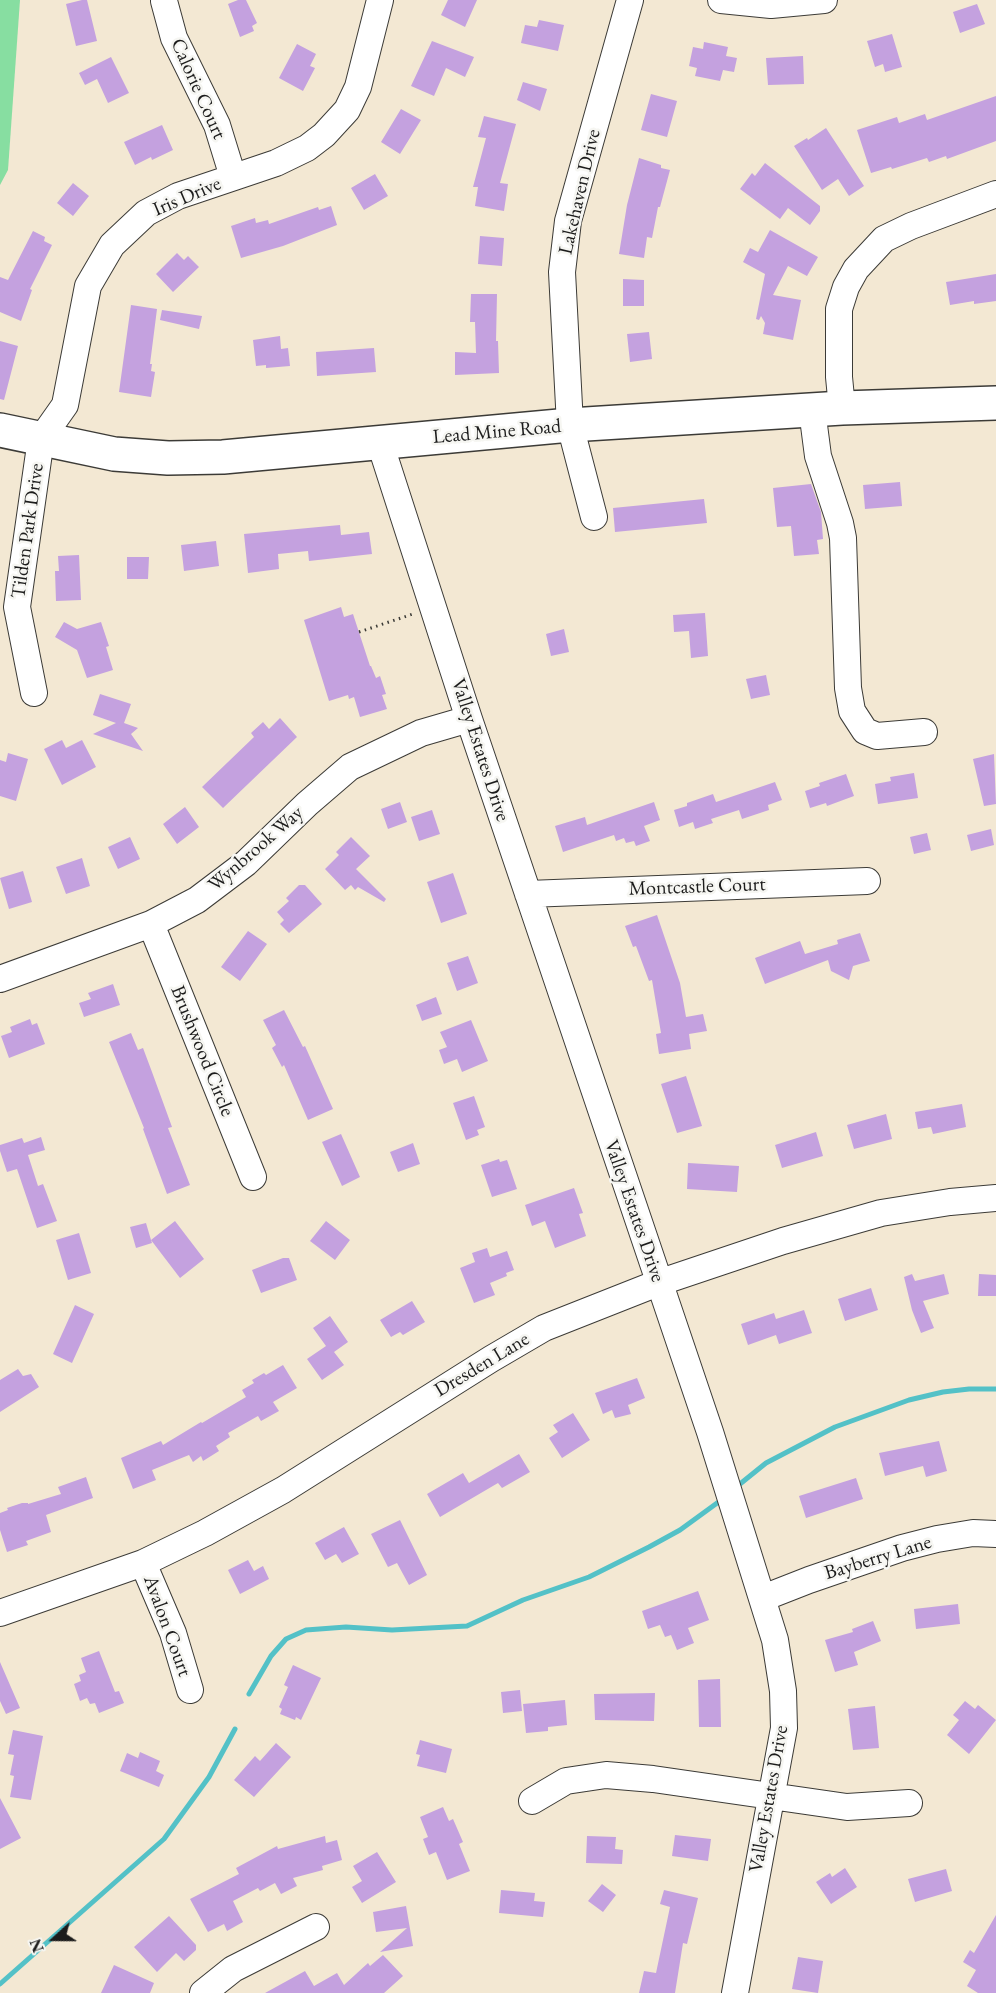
<!DOCTYPE html>
<style>
body{margin:0}
#map{position:relative;width:996px;height:1993px;overflow:hidden;background:#f3e8d3;font-family:"EB Garamond",serif}
canvas{display:block}
.north{position:absolute;left:24px;top:1909px;width:60px;height:60px;-webkit-text-stroke:4px #f6f6f2;paint-order:stroke;rotate:249deg;font-size:16px;font-weight:700;line-height:24px;text-align:center;color:#1c1c1c}
.north::after{content:'';display:block;margin:auto;width:21px;height:27px;background:#1c1c1c;clip-path:polygon(50% 0,100% 100%,50% 72%,0 100%)}
</style>
<div id="map">
<canvas width="996" height="1993"></canvas>
<div class="north">N</div>
</div>
<script>
const ctx = document.querySelector('canvas').getContext('2d');
ctx.lineJoin = 'round';
function fillPath(path, color) {
  ctx.fillStyle = color;
  ctx.fill(path, 'evenodd');
}
function poly(rows) {
  const path = new Path2D();
  for (const r of rows) {
    path.moveTo(r[0], r[1]);
    for (let i = 2; i < r.length; i += 2) path.lineTo(r[i], r[i + 1]);
  }
  return path;
}
function strokePath(path, color, width, dash) {
  ctx.strokeStyle = color;
  ctx.lineWidth = width;
  ctx.lineCap = dash ? 'butt' : 'round';
  ctx.setLineDash(dash || []);
  ctx.stroke(path);
}
function drawText(font, color, halo, rows, align = 'center') {
  ctx.font = font + ' "EB Garamond",serif';
  ctx.lineWidth = 5;
  ctx.setLineDash([]);
  ctx.textBaseline = 'middle';
  ctx.strokeStyle = halo;
  ctx.fillStyle = color;
  for (const [text, x, y, turn = 0] of rows) {
    ctx.save();
    ctx.translate(x, y);
    ctx.rotate((+turn || 0) * Math.PI / 180);
    ctx.textAlign = isNaN(turn) ? turn : align;
    if (halo) ctx.strokeText(text, 0, 0);
    ctx.fillText(text, 0, 0);
    ctx.restore();
  }
}
fillPath(poly([
 [0,0,20,0,8,170,0,185]
]), '#87dea1');
strokePath(poly([
 [735,1488,766,1463,835,1427,909,1400,943,1392,969,1389,996,1389],
 [249,1694,271,1656,286,1639,306,1630,346,1627,392,1630,467,1626,523,1600,589,1577,649,1547,680,1530,724,1498],
 [0,1984,164,1839,209,1777,235,1729]
]), '#53c1c7', 5);
fillPath(poly([
 [82,0,87,0,97,41,76,46,66,4],
 [238,0,246,0,257,23,252,26,254,31,240,37,228,4],
 [448,0,477,0,465,27,441,15],
 [977,4,985,24,960,33,953,12],
 [539,20,564,25,558,51,521,43,525,25,537,27],
 [892,34,902,67,885,72,883,64,875,67,867,41],
 [432,41,474,57,465,77,446,68,434,96,411,86],
 [704,42,728,47,726,56,737,58,734,72,723,70,720,81,695,76,697,68,689,66,693,47,703,49],
 [297,44,316,54,310,66,315,68,303,91,279,78],
 [803,56,804,84,768,85,766,58],
 [111,57,129,93,108,103,97,79,85,85,79,73],
 [523,82,547,89,540,111,517,100],
 [651,94,677,101,667,137,641,130],
 [996,96,996,141,947,159,946,156,929,162,927,158,892,169,891,167,871,173,857,130,897,117,899,123,925,114,927,120],
 [401,109,421,120,400,154,381,142],
 [484,116,516,124,500,183,508,184,504,211,475,206,478,187,473,187,486,138,478,137],
 [162,125,173,150,152,160,151,157,135,165,124,142],
 [826,128,864,186,849,196,838,179,822,190,794,146,807,138,808,140],
 [639,158,661,165,661,168,670,170,660,207,658,207,652,238,647,237,644,258,619,254,627,205],
 [765,163,820,206,820,211,810,225,788,208,780,219,740,189,752,173,755,176],
 [375,174,388,196,364,210,351,188],
 [73,183,89,196,73,216,57,203],
 [331,206,337,225,283,246,241,258,231,226,255,218,256,223,268,220,269,224,318,207,319,210],
 [770,230,818,257,807,276,788,266,773,295,801,300,793,340,763,334,765,323,761,316,759,320,756,319,765,274,743,262,750,248,758,252],
 [33,231,45,237,44,241,52,245,30,289,32,290,21,321,0,312,0,277,8,280],
 [480,236,504,238,502,266,478,264],
 [177,253,184,260,188,256,199,267,173,292,156,274],
 [996,274,996,301,974,304,974,301,950,305,946,282],
 [623,279,644,280,644,306,623,306],
 [471,294,497,294,496,341,498,341,499,373,455,375,455,352,476,353,475,322,470,322],
 [131,305,157,309,150,364,152,364,151,371,155,372,151,397,119,392],
 [162,310,202,316,199,329,160,320],
 [649,332,652,359,630,362,627,334],
 [280,336,281,349,288,348,290,366,266,368,266,365,256,366,253,340],
 [0,341,18,346,4,400,0,399],
 [374,348,376,372,317,376,316,352],
 [900,482,902,506,865,509,863,485],
 [811,484,821,512,823,539,817,540,819,554,794,556,791,526,777,527,773,488],
 [704,499,707,523,615,532,613,508],
 [340,525,341,535,369,532,372,554,309,561,308,551,278,554,279,569,248,573,244,534],
 [216,541,219,566,184,571,181,545],
 [79,555,81,600,56,601,55,571,59,571,58,556],
 [127,557,149,557,148,579,127,579],
 [341,607,344,617,353,614,370,666,371,666,376,678,380,676,386,694,382,695,387,709,360,717,354,697,349,699,348,695,329,701,304,620],
 [705,613,708,656,691,658,689,631,674,632,673,615],
 [64,622,77,629,101,622,109,646,106,647,113,670,87,678,77,650,55,637],
 [564,629,569,652,551,656,546,634],
 [766,675,770,695,751,699,746,679],
 [100,694,131,704,124,723,138,728,131,734,143,751,93,734,116,723,93,715],
 [280,718,297,737,223,808,202,787,254,737,251,733,263,722,269,729],
 [62,740,66,748,82,740,96,767,62,785,44,749],
 [8,753,28,759,16,801,0,796,0,760,6,762],
 [994,754,996,804,984,806,973,759],
 [914,773,918,798,878,804,875,784,891,781,890,777],
 [846,774,854,796,827,806,826,803,810,808,805,791,820,786,819,783],
 [775,782,782,800,768,805,769,810,742,819,739,810,711,819,713,823,695,829,693,822,679,827,674,810,687,806,687,803,713,794,716,802],
 [400,802,407,822,388,829,381,809],
 [654,802,660,820,644,826,650,841,636,846,634,841,626,843,624,838,616,841,614,835,563,852,555,826,585,817,587,825],
 [185,807,199,827,177,844,163,824],
 [432,810,440,834,419,841,411,817],
 [991,829,994,845,971,851,967,835],
 [927,833,931,850,914,854,910,837],
 [130,837,140,859,118,869,108,847],
 [351,837,370,856,356,869,386,899,384,902,358,887,355,890,351,885,345,890,325,869,339,855,336,852],
 [82,858,90,886,66,894,56,867],
 [23,871,32,902,9,909,0,878],
 [453,873,467,914,441,923,427,882],
 [299,885,305,885,322,904,289,933,280,924,284,920,277,912,289,901,286,898],
 [657,915,680,983,686,1017,703,1014,707,1031,689,1034,691,1049,659,1054,656,1034,661,1033,652,980,649,981,636,946,633,947,625,926],
 [248,931,267,944,240,981,221,967],
 [860,933,870,961,853,966,849,980,831,971,828,960,765,984,755,958,800,941,805,954,838,944,837,940],
 [468,956,478,983,457,991,447,963],
 [113,984,120,1005,84,1017,79,1003,91,999,88,993],
 [436,997,442,1014,422,1021,416,1005],
 [284,1010,303,1047,305,1046,333,1109,308,1120,284,1065,282,1067,272,1048,276,1045,263,1020],
 [30,1019,32,1025,37,1023,45,1044,9,1058,1,1036,12,1032,10,1027],
 [471,1020,488,1061,462,1072,457,1059,444,1064,439,1050,447,1047,440,1032],
 [131,1033,138,1050,143,1048,152,1072,172,1127,168,1128,190,1185,167,1194,143,1129,144,1128,109,1042],
 [686,1076,702,1126,677,1133,661,1084],
 [474,1096,485,1127,477,1130,479,1135,466,1140,453,1103],
 [962,1104,966,1127,933,1134,931,1127,918,1129,915,1112],
 [886,1114,892,1139,854,1149,847,1125],
 [816,1132,823,1156,782,1168,775,1145],
 [341,1134,360,1177,342,1186,322,1142],
 [41,1137,45,1150,28,1155,38,1186,43,1184,57,1221,37,1228,17,1169,7,1172,0,1151,0,1145,22,1138,24,1143],
 [413,1143,420,1164,398,1172,390,1152],
 [499,1159,500,1162,507,1160,517,1189,492,1197,481,1165],
 [688,1163,739,1166,737,1192,687,1189],
 [574,1188,583,1213,579,1214,586,1236,555,1248,545,1221,532,1226,525,1205],
 [175,1221,204,1259,180,1278,151,1240,152,1243,136,1248,130,1227,146,1223,151,1240],
 [326,1221,350,1240,335,1260,310,1241],
 [79,1233,91,1273,68,1280,56,1240],
 [487,1248,490,1257,507,1251,514,1270,506,1273,507,1276,490,1283,495,1295,474,1303,460,1268,475,1262,472,1253],
 [283,1258,289,1258,297,1280,261,1293,252,1270],
 [912,1274,915,1281,944,1274,949,1294,923,1301,934,1328,921,1333,912,1310,904,1277],
 [979,1274,996,1275,996,1296,978,1296],
 [871,1288,878,1310,845,1321,838,1299],
 [412,1301,425,1322,403,1335,400,1332,391,1337,380,1320],
 [75,1305,94,1314,72,1363,53,1354],
 [804,1310,812,1333,779,1344,776,1335,748,1345,741,1324,774,1313,776,1319],
 [330,1316,348,1342,334,1352,344,1365,322,1380,307,1359,326,1346,313,1328],
 [283,1365,297,1388,273,1402,279,1411,261,1421,258,1416,228,1433,230,1437,216,1446,219,1451,203,1461,201,1456,193,1462,189,1455,152,1470,156,1480,133,1489,121,1458,161,1441,163,1445,201,1422,202,1423,246,1397,242,1390,254,1383,252,1380,264,1373,266,1375],
 [18,1369,23,1376,31,1374,39,1387,0,1412,0,1380],
 [637,1378,645,1398,628,1405,631,1414,615,1418,612,1410,603,1414,595,1393],
 [573,1413,590,1440,562,1458,549,1438,558,1432,553,1425],
 [939,1441,947,1471,926,1477,923,1466,885,1476,879,1453],
 [519,1454,530,1472,502,1488,498,1483,440,1517,427,1494,463,1473,469,1483],
 [86,1477,93,1498,46,1515,51,1532,26,1541,28,1545,7,1552,0,1530,0,1513,8,1510,7,1508,22,1503,28,1503,28,1504,61,1494,58,1487],
 [856,1478,863,1499,806,1518,799,1496],
 [400,1520,427,1575,409,1585,397,1563,388,1567,371,1534],
 [344,1527,359,1554,342,1563,336,1554,325,1560,315,1543],
 [248,1560,254,1571,263,1566,269,1579,240,1594,228,1570],
 [698,1591,709,1620,688,1628,694,1643,677,1650,671,1635,665,1637,660,1625,648,1629,642,1611],
 [958,1604,960,1624,916,1629,914,1609],
 [873,1621,881,1641,854,1652,858,1665,835,1672,825,1640,853,1632,852,1629],
 [99,1651,115,1692,119,1691,124,1703,99,1713,95,1703,90,1704,87,1698,80,1701,74,1684,81,1681,79,1675,86,1672,81,1658],
 [0,1662,20,1708,6,1714,0,1701],
 [293,1665,321,1678,301,1720,296,1717,295,1720,280,1714,282,1709,279,1707,288,1687,284,1685],
 [720,1679,721,1727,699,1727,698,1680],
 [520,1690,522,1711,503,1713,501,1692],
 [655,1693,654,1721,595,1720,594,1694],
 [565,1700,567,1725,548,1727,548,1731,526,1733,523,1704],
 [965,1701,975,1709,978,1705,996,1720,969,1754,947,1735,959,1720,953,1715],
 [875,1706,879,1748,853,1750,848,1709],
 [13,1730,43,1736,31,1800,10,1797,14,1776,10,1775,14,1755,8,1754],
 [420,1740,452,1749,446,1773,417,1766,420,1755,416,1754],
 [276,1743,291,1757,254,1797,234,1780,255,1756,260,1761],
 [140,1752,160,1761,156,1771,164,1775,159,1787,120,1771,127,1753,138,1758],
 [0,1798,21,1838,0,1849],
 [443,1807,449,1821,453,1819,463,1842,459,1844,470,1871,447,1880,436,1852,429,1855,423,1839,428,1837,420,1817],
 [675,1835,711,1839,708,1861,672,1856],
 [325,1836,326,1843,337,1840,342,1860,322,1866,323,1870,293,1878,297,1886,281,1894,275,1883,260,1891,258,1888,233,1901,243,1922,227,1931,224,1924,208,1932,190,1899,239,1874,236,1868,277,1846,278,1849],
 [587,1836,616,1837,615,1849,623,1850,622,1864,586,1863],
 [377,1852,396,1882,362,1903,352,1887,362,1881,353,1866],
 [845,1868,857,1887,831,1904,816,1882,830,1873,832,1877],
 [946,1869,952,1891,915,1902,908,1879],
 [602,1884,616,1895,603,1912,588,1901],
 [501,1890,535,1893,534,1901,545,1902,543,1917,499,1913],
 [664,1890,698,1898,687,1944,683,1943,675,1993,639,1993,644,1971,656,1973,670,1907,660,1904],
 [406,1906,413,1946,380,1952,407,1928,376,1932,373,1912],
 [996,1915,996,1993,978,1993,967,1986,976,1970,963,1962,970,1950,974,1953],
 [169,1916,196,1945,196,1950,184,1961,176,1953,157,1972,134,1947],
 [383,1955,403,1976,384,1993,265,1993,305,1971,314,1986,337,1973,344,1985,368,1963,370,1966],
 [798,1957,823,1961,818,1993,792,1989],
 [114,1965,154,1983,150,1993,101,1993]
]), '#c4a1df');
const minor = poly([
 [721,0,771,5,824,0],
 [164,1,174,38,217,125,233,177],
 [842,408,839,377,839,309,846,287,856,269,884,239,911,226,996,194],
 [812,410,818,456,840,523,843,538,848,688,852,711,865,731,877,736,924,732],
 [380,443,469,719,710,1432,775,1640,783,1691,784,1728,735,1993],
 [594,517,570,425,562,272,568,221,630,0],
 [34,693,17,607,41,439,65,405,88,286,112,245,146,213,178,196,276,163,307,148,324,135,347,110,358,87,380,0],
 [528,894,867,881],
 [151,924,253,1177],
 [0,979,151,924,197,900,246,863,307,804,350,767,421,733,469,719],
 [143,1563,173,1633,190,1690],
 [763,1598,809,1580,902,1548,937,1539,973,1533,996,1534],
 [0,1613,143,1563,205,1533,283,1490,491,1359,544,1328,658,1283,783,1241,881,1213,950,1202,996,1198],
 [532,1801,566,1781,606,1775,653,1779,847,1807,909,1803],
 [203,1993,233,1969,316,1927]
]);
const major = poly([
 [0,430,114,454,168,458,223,457,570,425,842,408,996,403]
]);
strokePath(minor, '#3c3b37', 28);
strokePath(major, '#3c3b37', 36);
strokePath(poly([
 [359,632,413,614]
]), '#3c3b37', 3, [1.5, 4.5]);
strokePath(minor, '#fff', 26);
strokePath(major, '#fff', 33);
drawText('20px', '#1c1c1c', '#f6f6f2', [
 ["Calorie Court",198,89,66],
 ["Lakehaven Drive",580,192,-77],
 ["Iris Drive",187,197,-23],
 ["Lead Mine Road",497,432,-5],
 ["Tilden Park Drive",28,531,-82],
 ["Valley Estates Drive",480,750,72],
 ["Wynbrook Way",256,849,-41],
 ["Montcastle Court",697,887,-2],
 ["Brushwood Circle",202,1051,68],
 ["Valley Estates Drive",634,1211,71],
 ["Dresden Lane",482,1365,-31],
 ["Bayberry Lane",878,1558,-17],
 ["Avalon Court",167,1626,70],
 ["Valley Estates Drive",769,1799,-80]
]);
</script>
